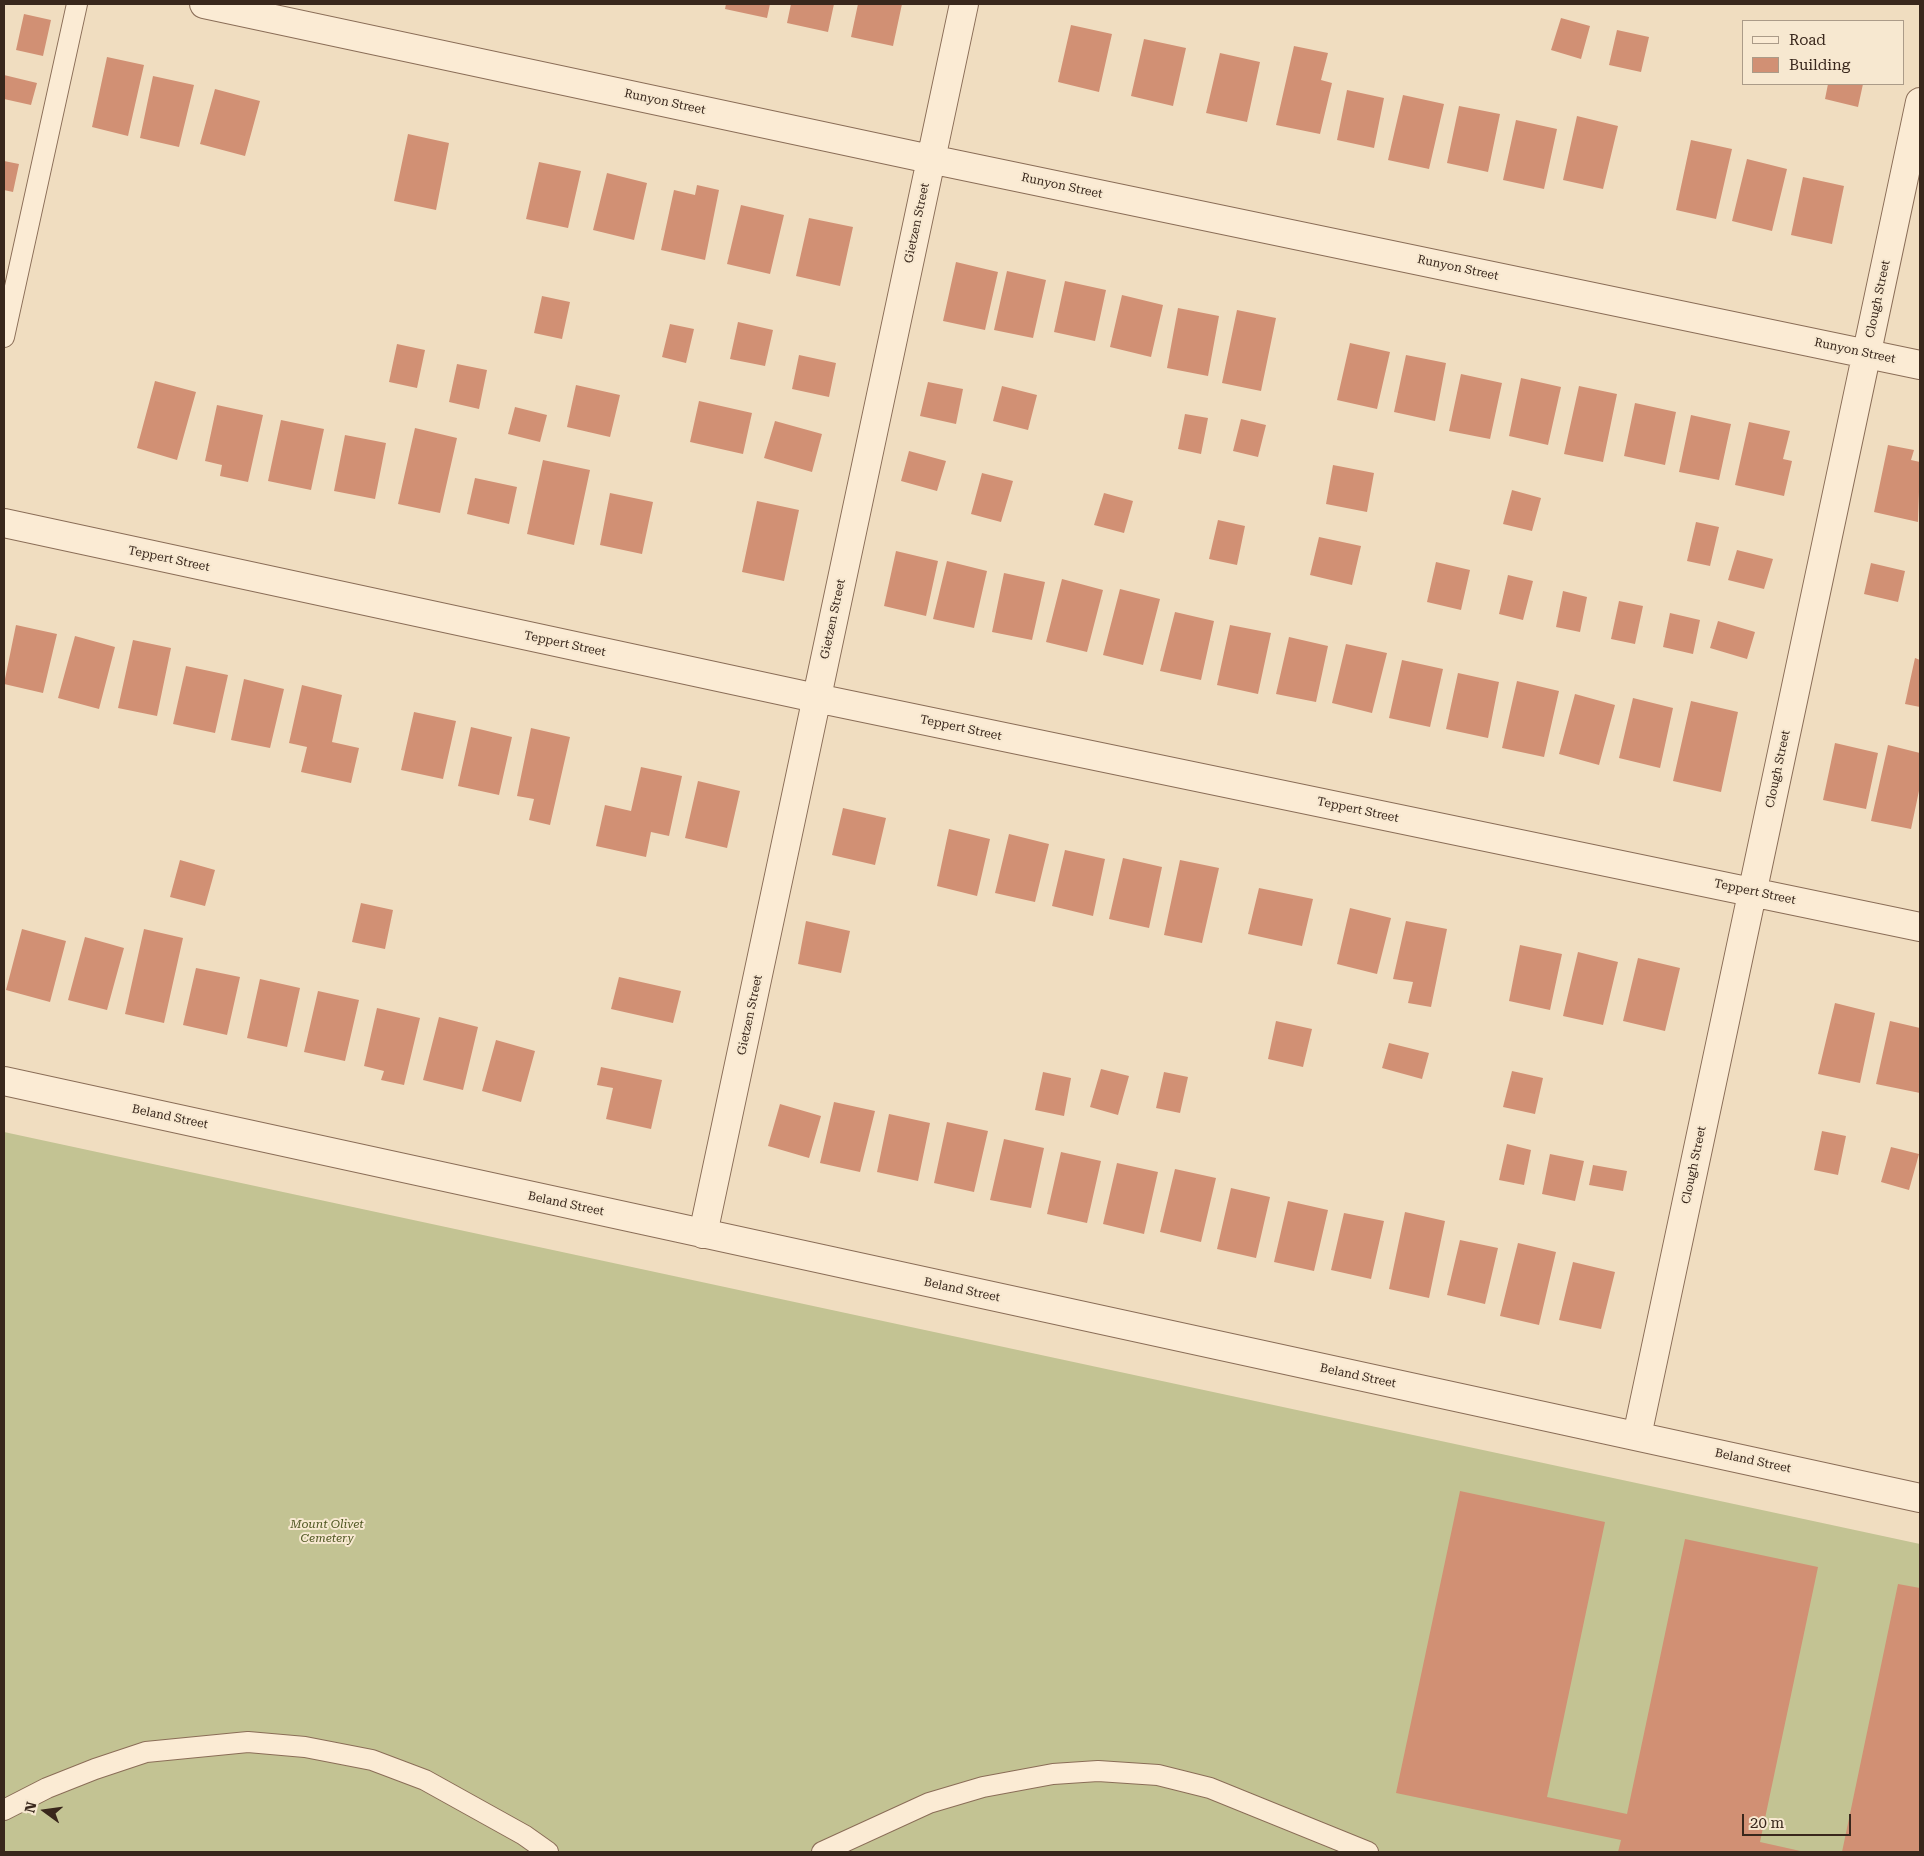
<!DOCTYPE html>
<style>
body{margin:0}
#map{position:relative;width:1924px;height:1856px;overflow:hidden;background:#f0ddc0;font-family:"Roboto Serif",serif}
canvas{display:block}
.frame{position:absolute;inset:0;border:5px solid #39271c;pointer-events:none}
.legend{position:absolute;left:1742px;top:20px;width:162px;height:65px;box-sizing:border-box;background:#f7e8d0;border:1px solid #ab9b88;margin:0;padding:6px 9px;list-style:none;font-size:15px;color:#39271c}
.legend li{display:flex;align-items:center;gap:10px;height:25px}
.legend b{width:25px;border:1px solid #ab9b88}
.north{position:absolute;left:20px;top:1786px;width:50px;height:50px;-webkit-text-stroke:4px #f7e8d0;paint-order:stroke;rotate:284deg;font-size:14px;font-weight:700;line-height:20px;text-align:center;color:#39271c}
.north::after{content:'';display:block;margin:auto;width:18px;height:22px;background:#39271c;clip-path:polygon(50% 0,100% 100%,50% 72%,0 100%)}
.scale{position:absolute;left:1742px;top:1814px;width:109px;height:22px;box-sizing:border-box;border:2px solid #39271c;border-top:0;padding-left:6px;font-size:15px;line-height:18px;white-space:nowrap;color:#39271c;-webkit-text-stroke:4px #f7e8d0;paint-order:stroke}
</style>
<div id="map">
<canvas width="1924" height="1856"></canvas>
<div class="frame"></div>
<ul class="legend">
<li><b style="height:6px;background:#fbebd4"></b>Road</li>
<li><b style="height:14px;background:#d19074"></b>Building</li>
</ul>
<div class="north">N</div>
<div class="scale">20 m</div>
</div>
<script>
const ctx = document.querySelector('canvas').getContext('2d');
ctx.lineJoin = 'round';
function fillPath(path, color) {
  ctx.fillStyle = color;
  ctx.fill(path, 'evenodd');
}
function poly(rows) {
  const path = new Path2D();
  for (const r of rows) {
    path.moveTo(r[0], r[1]);
    for (let i = 2; i < r.length; i += 2) path.lineTo(r[i], r[i + 1]);
  }
  return path;
}
function strokePath(path, color, width, dash) {
  ctx.strokeStyle = color;
  ctx.lineWidth = width;
  ctx.lineCap = dash ? 'butt' : 'round';
  ctx.setLineDash(dash || []);
  ctx.stroke(path);
}
function drawText(font, color, halo, rows, align = 'center') {
  ctx.font = font + ' "Roboto Serif",serif';
  ctx.lineWidth = 4;
  ctx.setLineDash([]);
  ctx.textBaseline = 'middle';
  ctx.strokeStyle = halo;
  ctx.fillStyle = color;
  for (const [text, x, y, turn = 0] of rows) {
    ctx.save();
    ctx.translate(x, y);
    ctx.rotate((+turn || 0) * Math.PI / 180);
    ctx.textAlign = isNaN(turn) ? turn : align;
    if (halo) ctx.strokeText(text, 0, 0);
    ctx.fillText(text, 0, 0);
    ctx.restore();
  }
}
fillPath(poly([
 [4,1132,1920,1544,1920,1852,4,1852]
]), '#c3c393');
fillPath(poly([
 [726,4,770,4,767,18,725,9],
 [791,4,834,4,828,32,787,23],
 [858,4,902,4,893,46,851,37],
 [24,14,51,20,43,56,16,50],
 [1561,18,1590,26,1581,59,1551,50],
 [1071,25,1112,34,1099,92,1058,82],
 [1617,30,1649,37,1641,72,1609,65],
 [1144,39,1186,48,1173,106,1131,96],
 [1294,46,1328,53,1321,80,1332,83,1320,134,1276,125],
 [1220,53,1260,62,1247,122,1206,113],
 [107,57,144,65,128,136,92,127],
 [4,75,37,83,31,105,4,99],
 [153,76,194,85,179,147,140,138],
 [1828,84,1863,84,1858,107,1825,99],
 [215,89,260,101,245,156,200,144],
 [1347,90,1384,98,1374,148,1337,140],
 [1403,95,1444,104,1429,169,1388,160],
 [1459,106,1500,114,1488,172,1447,163],
 [1577,116,1618,126,1603,189,1563,180],
 [1516,120,1557,129,1544,189,1503,180],
 [408,134,449,143,436,210,394,201],
 [1691,140,1732,149,1716,219,1676,210],
 [1747,159,1787,169,1772,231,1732,221],
 [4,161,19,164,13,192,4,190],
 [539,162,581,171,568,228,526,219],
 [607,173,647,183,634,240,593,230],
 [1803,177,1844,186,1832,244,1791,235],
 [697,185,719,190,705,260,661,250,674,190,695,195],
 [741,205,784,215,770,274,727,264],
 [809,218,853,227,840,286,796,276],
 [956,262,998,272,985,330,943,321],
 [1007,271,1046,280,1033,338,994,330],
 [1065,281,1106,290,1095,341,1054,332],
 [1122,295,1163,305,1151,357,1110,347],
 [542,296,570,302,562,339,534,333],
 [1178,308,1219,316,1208,376,1167,368],
 [1237,310,1276,318,1261,391,1222,383],
 [738,322,773,330,765,366,730,359],
 [670,324,694,329,686,363,662,357],
 [1350,343,1390,352,1377,409,1337,400],
 [397,344,425,350,417,388,389,382],
 [799,355,836,363,829,397,792,389],
 [1406,355,1446,363,1435,421,1394,412],
 [457,364,487,370,479,409,449,402],
 [1461,374,1502,383,1490,439,1449,431],
 [1521,378,1561,387,1548,445,1509,436],
 [155,381,196,392,177,460,137,448],
 [928,382,963,389,956,424,920,416],
 [576,385,620,395,610,437,567,427],
 [1002,386,1037,395,1028,430,993,421],
 [1579,386,1617,394,1603,462,1564,454],
 [699,401,752,413,743,454,690,442],
 [1635,403,1676,412,1665,465,1624,456],
 [217,405,263,415,248,482,220,476,222,465,205,461],
 [515,407,547,415,540,442,508,434],
 [1185,414,1208,418,1201,454,1178,449],
 [1691,415,1731,424,1719,480,1679,472],
 [1241,419,1266,425,1258,457,1233,451],
 [281,420,324,429,311,490,268,481],
 [775,421,822,434,812,472,764,458],
 [1749,422,1790,431,1783,459,1792,461,1784,496,1735,485],
 [415,428,457,438,440,513,398,504],
 [345,435,386,443,375,499,334,491],
 [1888,445,1914,450,1911,460,1920,462,1918,522,1874,512],
 [909,451,946,461,937,491,901,481],
 [543,460,590,470,574,545,527,534],
 [1333,465,1374,473,1367,512,1326,504],
 [982,473,1013,481,1001,522,971,514],
 [475,478,517,487,509,524,467,514],
 [1512,490,1541,498,1532,531,1503,524],
 [610,493,653,502,642,554,600,545],
 [1104,493,1133,501,1124,533,1094,525],
 [757,501,799,510,784,581,742,572],
 [1218,520,1245,526,1237,565,1209,559],
 [1696,522,1719,527,1710,566,1687,561],
 [1319,537,1361,546,1352,585,1310,575],
 [1737,550,1773,559,1764,589,1728,580],
 [896,551,938,561,926,616,884,606],
 [947,561,987,571,974,628,933,619],
 [1436,562,1470,570,1461,610,1427,602],
 [1871,563,1905,571,1898,602,1864,594],
 [1004,573,1045,582,1032,640,992,632],
 [1508,575,1533,581,1523,620,1499,614],
 [1062,579,1103,590,1087,652,1046,642],
 [1120,589,1160,599,1143,665,1103,655],
 [1563,591,1587,597,1580,632,1556,627],
 [1619,601,1643,606,1635,644,1611,639],
 [1175,612,1214,621,1201,680,1160,671],
 [1670,613,1700,620,1693,654,1663,647],
 [1718,621,1755,632,1747,659,1710,648],
 [16,625,57,634,43,693,4,684],
 [1230,625,1271,633,1258,694,1217,685],
 [75,636,115,647,99,709,58,698],
 [1289,637,1328,646,1316,702,1276,694],
 [133,640,171,648,157,716,118,708],
 [1346,644,1387,653,1372,713,1332,703],
 [1915,658,1920,660,1920,707,1905,704],
 [1402,660,1443,669,1430,727,1389,718],
 [186,666,228,675,215,733,173,724],
 [1458,673,1499,682,1488,738,1446,729],
 [244,679,284,689,270,748,231,740],
 [1517,681,1559,691,1544,757,1502,748],
 [302,685,342,695,332,742,359,748,351,783,301,772,307,747,289,743],
 [1575,694,1615,705,1599,765,1559,754],
 [1633,698,1673,708,1660,768,1619,758],
 [1691,701,1738,712,1721,792,1673,781],
 [414,712,456,721,443,779,401,770],
 [471,727,512,737,499,795,458,786],
 [531,728,570,737,550,825,529,820,534,799,517,796],
 [1835,743,1878,753,1866,809,1823,800],
 [1888,745,1920,753,1920,786,1911,829,1871,821],
 [641,767,682,776,669,836,651,832,646,857,596,846,605,805,631,811],
 [698,781,740,791,727,848,685,838],
 [843,808,886,818,875,865,832,855],
 [949,829,990,839,977,896,937,886],
 [1009,834,1049,844,1035,902,995,893],
 [1065,850,1105,859,1093,916,1052,906],
 [1123,858,1162,867,1149,928,1109,919],
 [180,860,215,870,205,906,170,897],
 [1180,860,1219,868,1202,943,1164,935],
 [1259,888,1313,899,1302,946,1248,934],
 [361,903,393,910,385,949,352,942],
 [1350,908,1391,918,1377,974,1337,964],
 [806,921,850,931,841,973,798,964],
 [1406,921,1447,929,1431,1007,1408,1003,1413,982,1393,979],
 [22,929,66,941,50,1002,6,990],
 [144,929,183,938,164,1023,125,1014],
 [85,937,124,948,107,1010,68,1000],
 [1520,945,1562,954,1550,1010,1509,1001],
 [1578,952,1618,962,1603,1025,1563,1016],
 [1638,958,1680,968,1665,1031,1623,1021],
 [196,968,240,977,227,1035,183,1025],
 [619,977,681,991,673,1023,611,1009],
 [260,979,300,988,287,1047,247,1038],
 [318,991,359,1000,345,1061,304,1052],
 [1835,1003,1875,1013,1860,1083,1818,1074],
 [377,1008,420,1018,404,1085,381,1080,384,1071,364,1066],
 [439,1017,478,1027,463,1090,423,1080],
 [1276,1021,1312,1029,1303,1067,1268,1059],
 [1890,1021,1920,1028,1920,1093,1876,1084],
 [496,1040,535,1051,521,1102,482,1091],
 [1389,1043,1429,1053,1422,1079,1382,1068],
 [601,1067,662,1080,651,1129,606,1119,613,1088,597,1085],
 [1101,1069,1129,1076,1118,1115,1090,1107],
 [1512,1071,1543,1078,1535,1114,1503,1107],
 [1043,1072,1071,1078,1064,1116,1035,1110],
 [1164,1072,1188,1077,1180,1113,1156,1108],
 [834,1102,875,1111,860,1172,820,1163],
 [780,1104,821,1116,809,1158,768,1146],
 [889,1114,930,1123,918,1181,877,1172],
 [947,1122,988,1131,974,1192,934,1183],
 [1822,1131,1846,1136,1838,1175,1814,1170],
 [1004,1139,1044,1148,1031,1208,990,1200],
 [1507,1144,1531,1150,1524,1185,1499,1180],
 [1891,1147,1919,1154,1909,1190,1881,1182],
 [1061,1152,1101,1161,1087,1223,1047,1214],
 [1550,1154,1584,1161,1575,1201,1542,1194],
 [1117,1163,1158,1172,1144,1234,1103,1224],
 [1593,1165,1627,1171,1623,1191,1589,1185],
 [1175,1169,1216,1178,1201,1242,1160,1232],
 [1231,1188,1270,1197,1256,1258,1217,1249],
 [1288,1201,1328,1210,1314,1271,1274,1262],
 [1405,1212,1445,1221,1429,1298,1389,1289],
 [1344,1213,1384,1221,1371,1279,1331,1270],
 [1460,1240,1498,1248,1485,1304,1447,1295],
 [1518,1243,1556,1252,1539,1325,1500,1316],
 [1573,1262,1615,1272,1601,1329,1559,1320],
 [1460,1491,1605,1522,1547,1797,1627,1814,1685,1539,1818,1567,1760,1842,1805,1852,1618,1852,1621,1840,1396,1793],
 [1898,1584,1920,1588,1920,1852,1842,1852]
]), '#d19074');
const lane = poly([
 [4,337,77,4],
 [4,1810,47,1788,95,1769,146,1752,248,1742,305,1747,372,1760,425,1780,524,1835,548,1852],
 [822,1852,929,1803,983,1787,1053,1774,1098,1771,1158,1775,1210,1788,1368,1852]
]);
const street = poly([
 [204,4,930,159,1920,365],
 [4,523,816,698,1920,927],
 [4,1081,1920,1498],
 [703,1234,964,4],
 [1637,1436,1920,102]
]);
strokePath(lane, '#8a6d57', 22);
strokePath(street, '#8a6d57', 30);
strokePath(lane, '#fbebd4', 20);
strokePath(street, '#fbebd4', 28);
drawText('12px', '#39271c', '#f7e8d0', [
 ["Runyon Street",665,102,12],
 ["Runyon Street",1062,186,12],
 ["Gietzen Street",917,223,-78],
 ["Runyon Street",1458,268,12],
 ["Clough Street",1878,299,-78],
 ["Runyon Street",1855,351,12],
 ["Teppert Street",169,559,12],
 ["Gietzen Street",833,619,-78],
 ["Teppert Street",565,644,12],
 ["Teppert Street",961,728,12],
 ["Clough Street",1778,769,-78],
 ["Teppert Street",1358,810,12],
 ["Teppert Street",1755,892,12],
 ["Gietzen Street",750,1015,-78],
 ["Beland Street",170,1117,12],
 ["Clough Street",1694,1165,-78],
 ["Beland Street",566,1204,12],
 ["Beland Street",962,1290,12],
 ["Beland Street",1358,1376,12],
 ["Beland Street",1753,1461,12]
]);
drawText('italic 12px', '#4f5722', '#f7e8d0', [
 ["Mount Olivet",327,1524],
 ["Cemetery",327,1538]
]);
</script>
